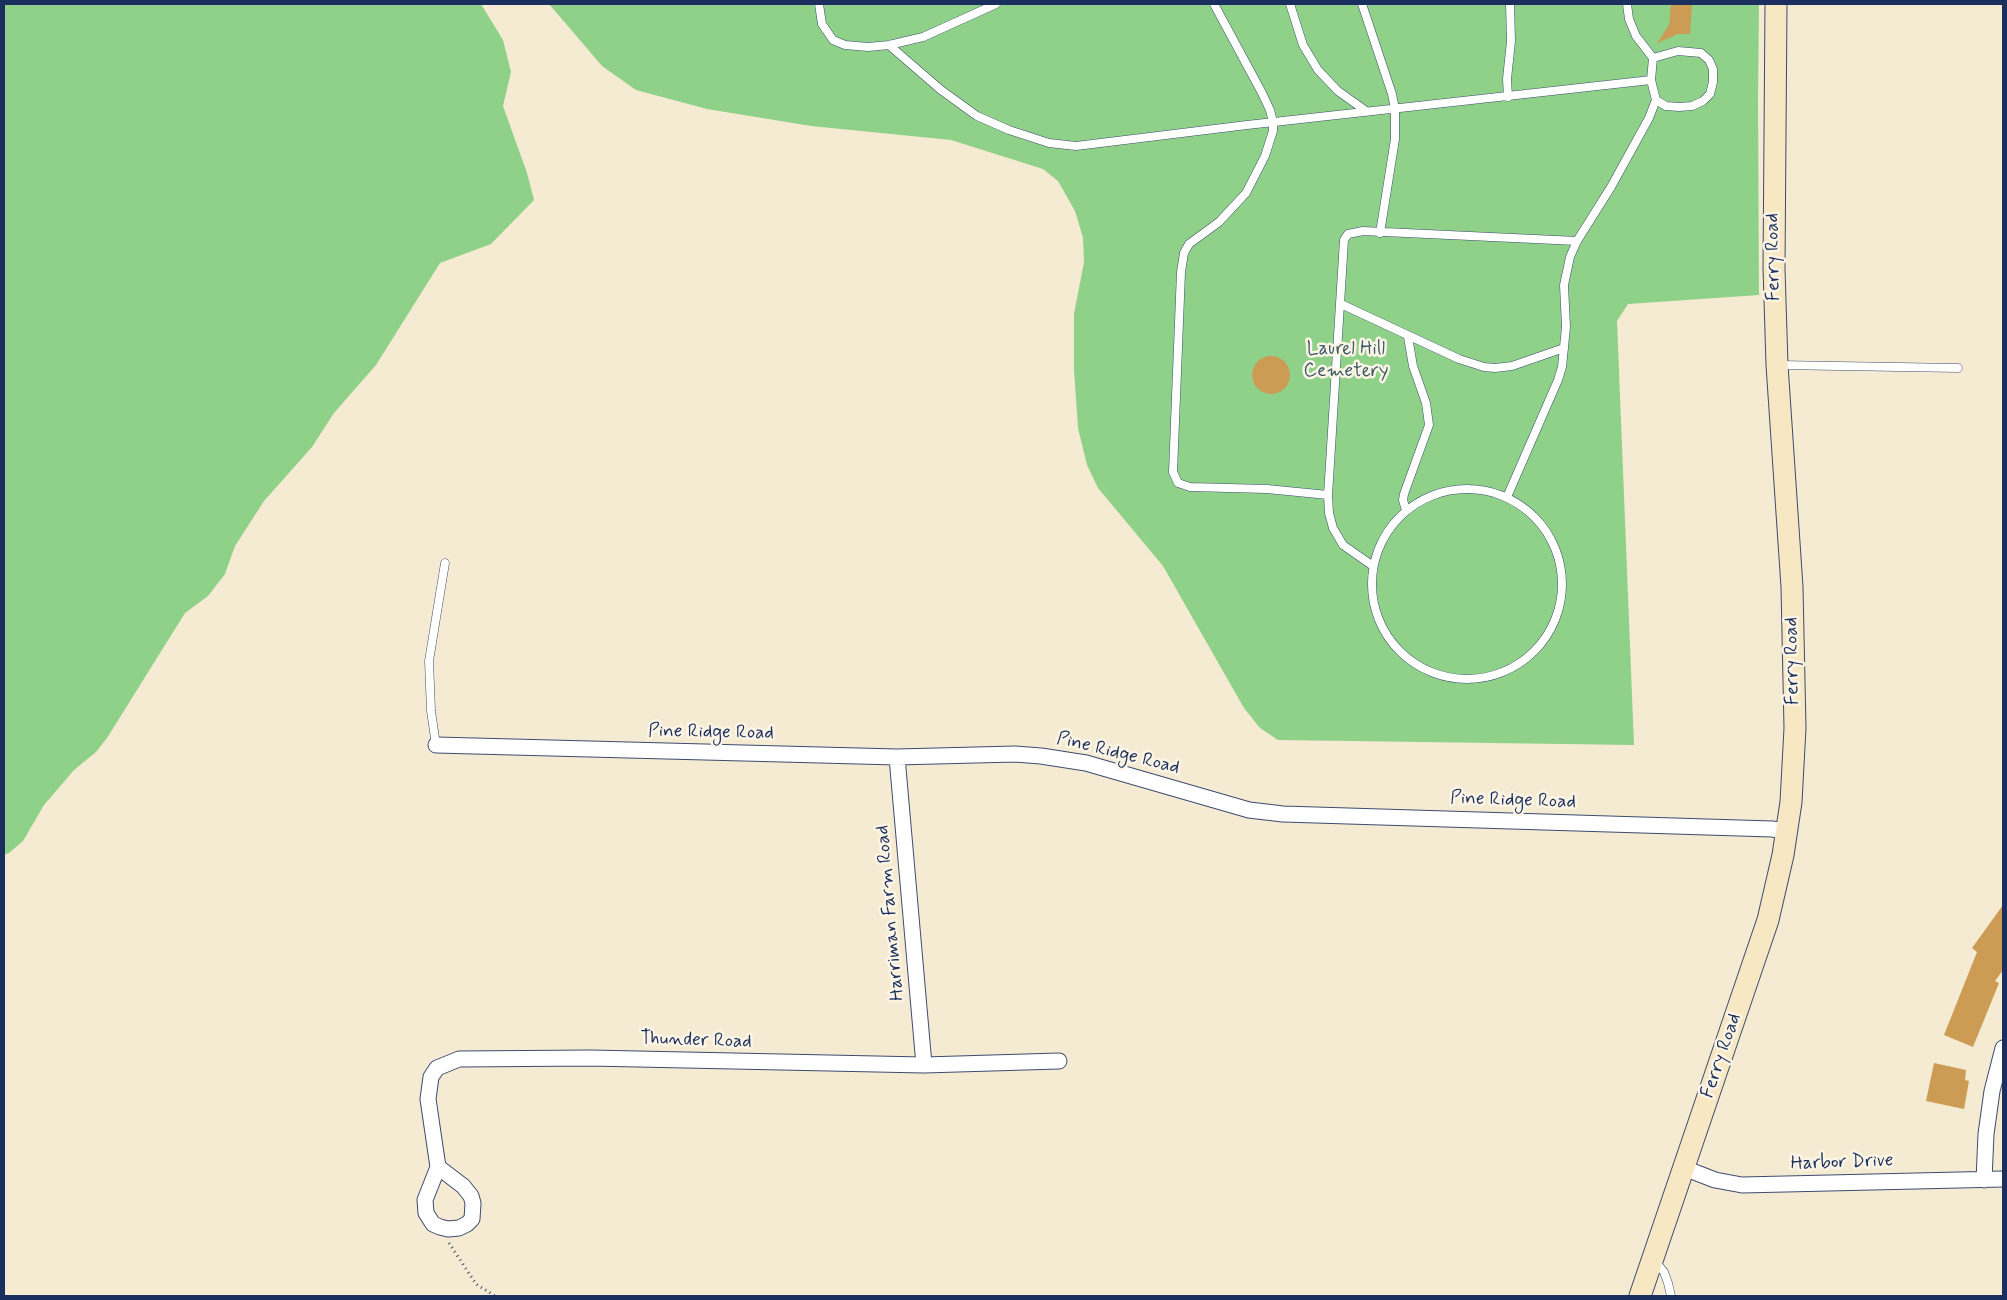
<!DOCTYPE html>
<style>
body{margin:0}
#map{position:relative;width:2007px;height:1300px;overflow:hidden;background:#f5ebd2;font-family:Mynerve,sans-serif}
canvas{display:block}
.frame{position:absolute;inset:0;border:5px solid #1b2f5e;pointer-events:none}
</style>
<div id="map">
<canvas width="2007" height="1300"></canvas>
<div class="frame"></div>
</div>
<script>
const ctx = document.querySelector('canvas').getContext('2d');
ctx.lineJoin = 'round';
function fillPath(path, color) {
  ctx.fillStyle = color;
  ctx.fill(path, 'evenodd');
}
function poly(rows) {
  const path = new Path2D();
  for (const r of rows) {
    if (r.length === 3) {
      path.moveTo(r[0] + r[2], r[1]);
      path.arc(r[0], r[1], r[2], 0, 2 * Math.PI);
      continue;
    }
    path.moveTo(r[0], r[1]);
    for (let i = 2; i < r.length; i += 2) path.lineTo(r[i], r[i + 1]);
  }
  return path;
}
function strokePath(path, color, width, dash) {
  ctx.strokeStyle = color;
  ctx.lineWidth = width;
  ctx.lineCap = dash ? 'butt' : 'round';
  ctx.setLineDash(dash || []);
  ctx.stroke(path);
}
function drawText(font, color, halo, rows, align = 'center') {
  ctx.font = font + ' Mynerve,sans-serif';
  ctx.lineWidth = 5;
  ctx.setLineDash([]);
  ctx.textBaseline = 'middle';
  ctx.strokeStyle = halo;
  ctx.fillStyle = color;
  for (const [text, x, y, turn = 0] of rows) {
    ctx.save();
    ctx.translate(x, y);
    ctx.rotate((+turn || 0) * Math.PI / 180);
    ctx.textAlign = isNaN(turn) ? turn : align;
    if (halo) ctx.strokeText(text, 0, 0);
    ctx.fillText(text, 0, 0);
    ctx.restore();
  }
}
fillPath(poly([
 [4,4,481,4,503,40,511,72,503,106,527,173,534,200,491,244,440,263,376,365,334,413,312,447,264,501,235,546,225,574,208,596,185,613,107,738,96,752,74,770,44,805,23,841,9,853,4,855],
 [549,4,1759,4,1758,99,1759,295,1628,304,1617,321,1634,745,1278,740,1260,728,1244,708,1163,566,1098,488,1087,465,1078,428,1074,370,1074,314,1084,262,1083,238,1075,211,1058,181,1043,169,951,140,811,126,707,109,636,90,602,66]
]), '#8fd188');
fillPath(poly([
 [1671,4,1692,4,1690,34,1678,34,1657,43,1669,25],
 [1271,375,19],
 [2003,905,2003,970,1995,981,1999,983,1973,1047,1944,1035,1977,952,1972,948],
 [1934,1063,1966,1070,1965,1080,1969,1081,1964,1109,1926,1101]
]), '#cd9c54');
const lane = poly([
 [819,4,822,24,833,40,845,45,868,47,889,45,923,37,996,4],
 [1214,4,1262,93,1270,110,1273,122,1273,131,1265,156,1246,193,1219,222,1189,244,1184,253,1181,272,1173,472,1178,483,1190,487,1267,489,1328,495],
 [1290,4,1303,45,1318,70,1338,91,1366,111],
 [1362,4,1392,94,1395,109,1395,139,1380,233],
 [889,45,941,90,977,116,1009,130,1049,143,1076,146,1247,125,1651,80],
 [1653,58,1678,51,1701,53,1709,60,1713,69,1713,82,1710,94,1703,101,1692,106,1679,107,1666,106,1656,100],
 [1508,97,1507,79,1511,41,1510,4],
 [1341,304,1459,359,1484,367,1495,368,1512,366,1564,348],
 [1779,365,1958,368],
 [1467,584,95],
 [1507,497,1558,380,1562,367,1566,327,1564,285,1570,257,1577,241,1611,187,1649,118,1656,100,1651,80,1653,58,1636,36,1629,19,1627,4],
 [1406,510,1403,500,1404,494,1429,425,1426,403,1413,366,1408,337],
 [1373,566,1343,545,1333,528,1329,513,1328,495,1344,240,1348,234,1363,231,1577,241],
 [436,745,431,711,429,661,445,563],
 [1654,1260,1664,1272,1668,1283,1671,1296]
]);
const street = poly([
 [436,745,897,757,1015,754,1041,756,1086,763,1249,810,1283,814,1772,829,1787,831],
 [897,757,924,1065],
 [438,1167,425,1200,426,1213,433,1224,440,1227,448,1229,459,1228,467,1224,472,1219,473,1203,471,1196,463,1186,438,1167,428,1099,431,1077,437,1068,459,1059,590,1058,924,1065,1059,1061],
 [1684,1168,1715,1180,1742,1185,2003,1179],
 [1984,1180,1986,1134,1992,1091,2003,1048]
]);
const secondary = poly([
 [1640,1296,1768,920,1783,855,1791,802,1795,728,1792,587,1777,365,1774,268,1776,4]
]);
strokePath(lane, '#3c4b6f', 9);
strokePath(street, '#3c4b6f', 17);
strokePath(secondary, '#3c4b6f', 23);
strokePath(poly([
 [449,1243,476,1284,495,1296]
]), '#3c4b6f', 3, [1, 4]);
strokePath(lane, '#fff', 8);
strokePath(street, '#fff', 15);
strokePath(secondary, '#f7e8c3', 21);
drawText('19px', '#1b2f5e', '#fcf5e5', [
 ["Ferry Road",1774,257,-91],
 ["Ferry Road",1793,661,-91],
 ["Pine Ridge Road",711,733,1],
 ["Pine Ridge Road",1118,754,14],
 ["Pine Ridge Road",1513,801,2],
 ["Harriman Farm Road",891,913,-95],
 ["Thunder Road",696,1041,2],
 ["Ferry Road",1722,1056,-71],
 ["Harbor Drive",1842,1163,-2]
]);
drawText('19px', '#385868', '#fcf5e5', [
 ["Laurel Hill",1346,350],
 ["Cemetery",1346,372]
]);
</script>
